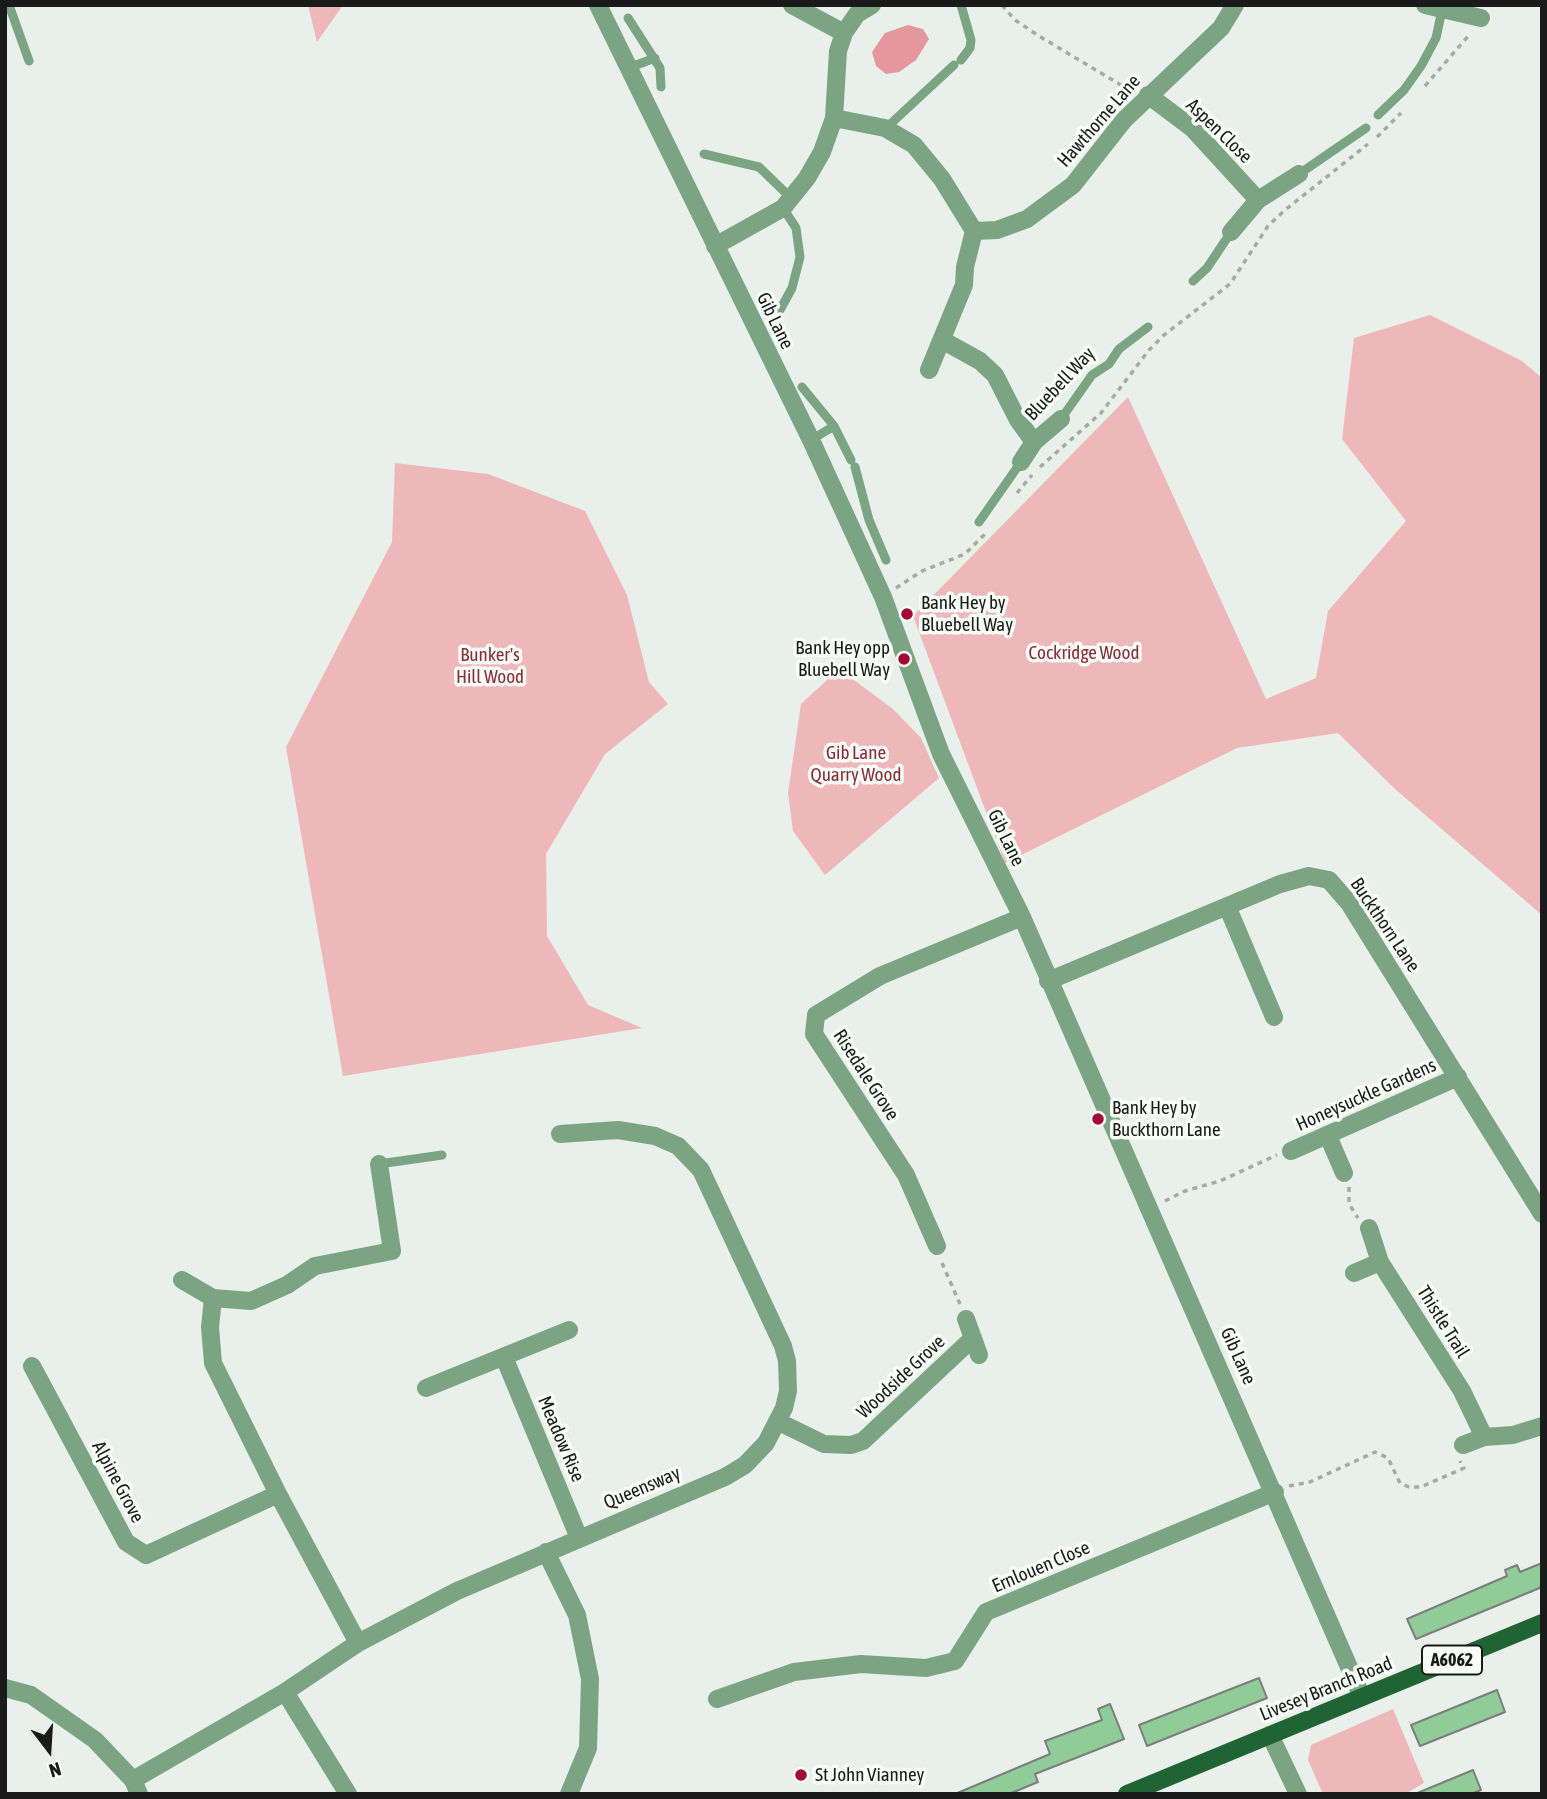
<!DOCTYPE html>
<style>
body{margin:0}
#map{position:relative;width:1547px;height:1799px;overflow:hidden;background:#e9efea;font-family:"Asap Condensed",sans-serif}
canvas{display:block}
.frame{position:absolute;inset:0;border:7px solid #191a19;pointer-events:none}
.north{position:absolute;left:14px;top:1715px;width:70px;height:70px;-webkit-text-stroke:5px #f7fcf7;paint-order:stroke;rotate:163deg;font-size:19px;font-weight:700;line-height:28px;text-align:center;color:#191a19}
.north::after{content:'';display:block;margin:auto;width:24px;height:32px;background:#191a19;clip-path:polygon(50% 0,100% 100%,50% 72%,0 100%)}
</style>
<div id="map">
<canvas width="1547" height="1799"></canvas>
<div class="frame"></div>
<div class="north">N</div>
</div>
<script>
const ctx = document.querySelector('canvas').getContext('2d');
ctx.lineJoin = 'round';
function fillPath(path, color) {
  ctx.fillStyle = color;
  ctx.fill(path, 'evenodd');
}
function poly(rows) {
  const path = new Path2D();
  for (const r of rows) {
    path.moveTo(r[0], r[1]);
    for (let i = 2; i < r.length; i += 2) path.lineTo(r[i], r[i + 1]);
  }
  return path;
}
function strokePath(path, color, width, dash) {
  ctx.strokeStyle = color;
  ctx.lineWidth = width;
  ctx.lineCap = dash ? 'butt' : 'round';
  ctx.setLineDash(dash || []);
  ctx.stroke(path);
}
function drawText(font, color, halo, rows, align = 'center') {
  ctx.font = font + ' "Asap Condensed",sans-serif';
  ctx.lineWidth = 7;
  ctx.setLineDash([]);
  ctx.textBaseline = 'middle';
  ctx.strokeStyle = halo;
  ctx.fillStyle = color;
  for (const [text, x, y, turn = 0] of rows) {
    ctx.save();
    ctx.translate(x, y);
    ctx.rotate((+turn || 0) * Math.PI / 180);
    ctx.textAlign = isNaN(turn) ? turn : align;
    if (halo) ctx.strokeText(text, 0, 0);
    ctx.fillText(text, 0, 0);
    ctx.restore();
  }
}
fillPath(poly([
 [308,5,343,5,317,42],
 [1430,315,1522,361,1542,378,1542,915,1395,789,1338,733,1237,748,1005,863,913,616,1128,397,1266,699,1316,678,1328,611,1406,521,1342,439,1354,338],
 [395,463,488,474,585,511,627,595,649,682,668,704,605,754,546,854,547,936,588,1005,642,1028,343,1076,286,747,392,542],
 [839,669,893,709,921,738,939,778,825,875,793,831,788,793,801,704],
 [1393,1709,1424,1783,1405,1794,1323,1794,1308,1760,1311,1745]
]), '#eeb8bb');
fillPath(poly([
 [908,25,923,29,929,39,916,60,899,72,886,74,876,66,872,52,885,33]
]), '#e4979c');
const building = poly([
 [1542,1563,1542,1587,1416,1639,1407,1619,1507,1576,1505,1570,1517,1565,1520,1572,1542,1563],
 [1259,1678,1267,1698,1147,1746,1139,1725,1259,1678],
 [1497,1690,1505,1712,1420,1746,1411,1725,1497,1690],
 [1110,1704,1124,1739,1035,1774,1038,1782,1009,1794,955,1794,1050,1754,1045,1741,1102,1720,1098,1709,1110,1704],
 [1473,1770,1481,1790,1471,1794,1415,1794,1473,1770]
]);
fillPath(building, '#90cb9a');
strokePath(building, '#7b7f7b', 2);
strokePath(poly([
 [1002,5,1015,20,1039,36,1131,91],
 [1425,86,1470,34],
 [1377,137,1401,113],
 [1040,467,1101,413,1149,350,1164,335,1230,284,1268,226,1285,210,1368,144],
 [1017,493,1032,475],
 [896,588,922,571,965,554,986,533],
 [1349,1187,1349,1204,1358,1218],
 [1165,1201,1185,1191,1220,1181,1277,1155],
 [942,1263,960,1304],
 [1289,1486,1310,1482,1375,1452,1388,1458,1400,1483,1409,1487,1421,1487,1464,1468,1460,1461]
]), '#a6aaa6', 3.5, [5, 5]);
strokePath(poly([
 [9,5,29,61],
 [961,5,971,40,970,48,961,60],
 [628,18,660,68,661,87],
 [631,67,655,58],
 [1378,115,1404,90,1421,66,1436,38,1442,10],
 [885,129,954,65],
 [704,154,759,167,791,198],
 [1299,174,1366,128],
 [1193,281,1207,268,1231,232],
 [780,310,792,288,800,257,796,228,783,208],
 [802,387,834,426,851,460],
 [1061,419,1092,375,1109,364,1119,349,1148,327],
 [811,440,834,426],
 [855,467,869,520,886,560],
 [979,522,1021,462],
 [379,1164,442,1155]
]), '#7ba582', 9);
strokePath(poly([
 [598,5,811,440,883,597,941,754,1022,917,1362,1697],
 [792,5,844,33],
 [1425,5,1481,18],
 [1148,95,1192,128,1258,200],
 [834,118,885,128,914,145,942,179,974,231,965,267,964,285,929,370],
 [974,231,997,230,1027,219,1073,185,1124,120,1221,28,1235,5],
 [1231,232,1258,200,1299,174],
 [715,246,783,208,807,178,822,152,834,118,838,51,844,33,857,14,872,5],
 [942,340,980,361,995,375,1018,420,1034,442],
 [1021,462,1034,442,1061,419],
 [1227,906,1274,1017],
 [1048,981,1280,884,1309,876,1329,880,1349,903,1542,1214],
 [1328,1136,1344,1173],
 [1291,1151,1458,1077],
 [1369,1228,1380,1262,1462,1391,1484,1437],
 [937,1246,906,1175,814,1034,816,1015,880,976,1022,917],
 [1354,1273,1380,1262],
 [182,1280,213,1298,251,1301,287,1285,315,1266,392,1251,379,1164],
 [213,1298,210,1327,213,1363,278,1494,358,1643],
 [966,1319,979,1355],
 [504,1357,579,1538],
 [32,1366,126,1542,146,1555,278,1494],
 [426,1388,569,1330],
 [779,1422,824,1444,851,1445,863,1441,973,1338],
 [1463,1445,1484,1437,1513,1435,1542,1426],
 [546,1552,577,1615,590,1679,588,1748,569,1794],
 [5,1688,31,1695,95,1740,133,1780,139,1794],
 [285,1692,348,1794],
 [717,1699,794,1672,861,1664,926,1668,955,1661,986,1612,1275,1492],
 [1270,1735,1298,1794],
 [133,1780,285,1692,358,1643,457,1591,725,1477,745,1465,766,1443,784,1408,788,1391,787,1361,783,1346,701,1170,678,1146,655,1136,618,1130,560,1134]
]), '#7ba582', 18);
strokePath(poly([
 [1127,1794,1542,1623]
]), '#216433', 18);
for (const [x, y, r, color] of [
 [907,614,7,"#a40835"],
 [904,659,7,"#a40835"],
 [1098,1119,7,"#a40835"],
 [801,1775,7,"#a40835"]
]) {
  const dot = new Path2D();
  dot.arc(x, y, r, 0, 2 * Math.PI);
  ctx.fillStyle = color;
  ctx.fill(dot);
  strokePath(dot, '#f7fcf7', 2.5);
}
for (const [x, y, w] of [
 [1452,1660,60]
]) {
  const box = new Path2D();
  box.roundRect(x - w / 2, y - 14.5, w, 29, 5);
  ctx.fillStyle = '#f7fcf7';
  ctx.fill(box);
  strokePath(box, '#191a19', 2);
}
drawText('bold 18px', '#191a19', null, [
 ["A6062",1452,1660]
]);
drawText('19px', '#191a19', '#f7fcf7', [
 ["Hawthorne Lane",1099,121,-49],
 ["Aspen Close",1219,131,44],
 ["Gib Lane",775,321,64],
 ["Bluebell Way",1060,384,-47],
 ["Gib Lane",1006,838,64],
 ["Buckthorn Lane",1385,925,56],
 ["Risedale Grove",866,1075,57],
 ["Honeysuckle Gardens",1366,1095,-24],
 ["Thistle Trail",1443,1322,58],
 ["Gib Lane",1238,1356,66],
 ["Woodside Grove",901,1377,-43],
 ["Meadow Rise",561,1439,67],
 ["Alpine Grove",118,1482,62],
 ["Queensway",642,1488,-23],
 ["Ernlouen Close",1041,1567,-23],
 ["Livesey Branch Road",1326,1689,-22]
]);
drawText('19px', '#191a19', '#f7fcf7', [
 ["Bank Hey by",921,603],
 ["Bluebell Way",921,625],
 ["Bank Hey opp",890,648,"right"],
 ["Bluebell Way",890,670,"right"],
 ["Bank Hey by",1112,1108],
 ["Buckthorn Lane",1112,1130],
 ["St John Vianney",815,1775]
], 'left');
drawText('19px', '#862d39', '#f7fcf7', [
 ["Cockridge Wood",1084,653],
 ["Bunker's",490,655],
 ["Hill Wood",490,677],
 ["Gib Lane",856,753],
 ["Quarry Wood",856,775]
]);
</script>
